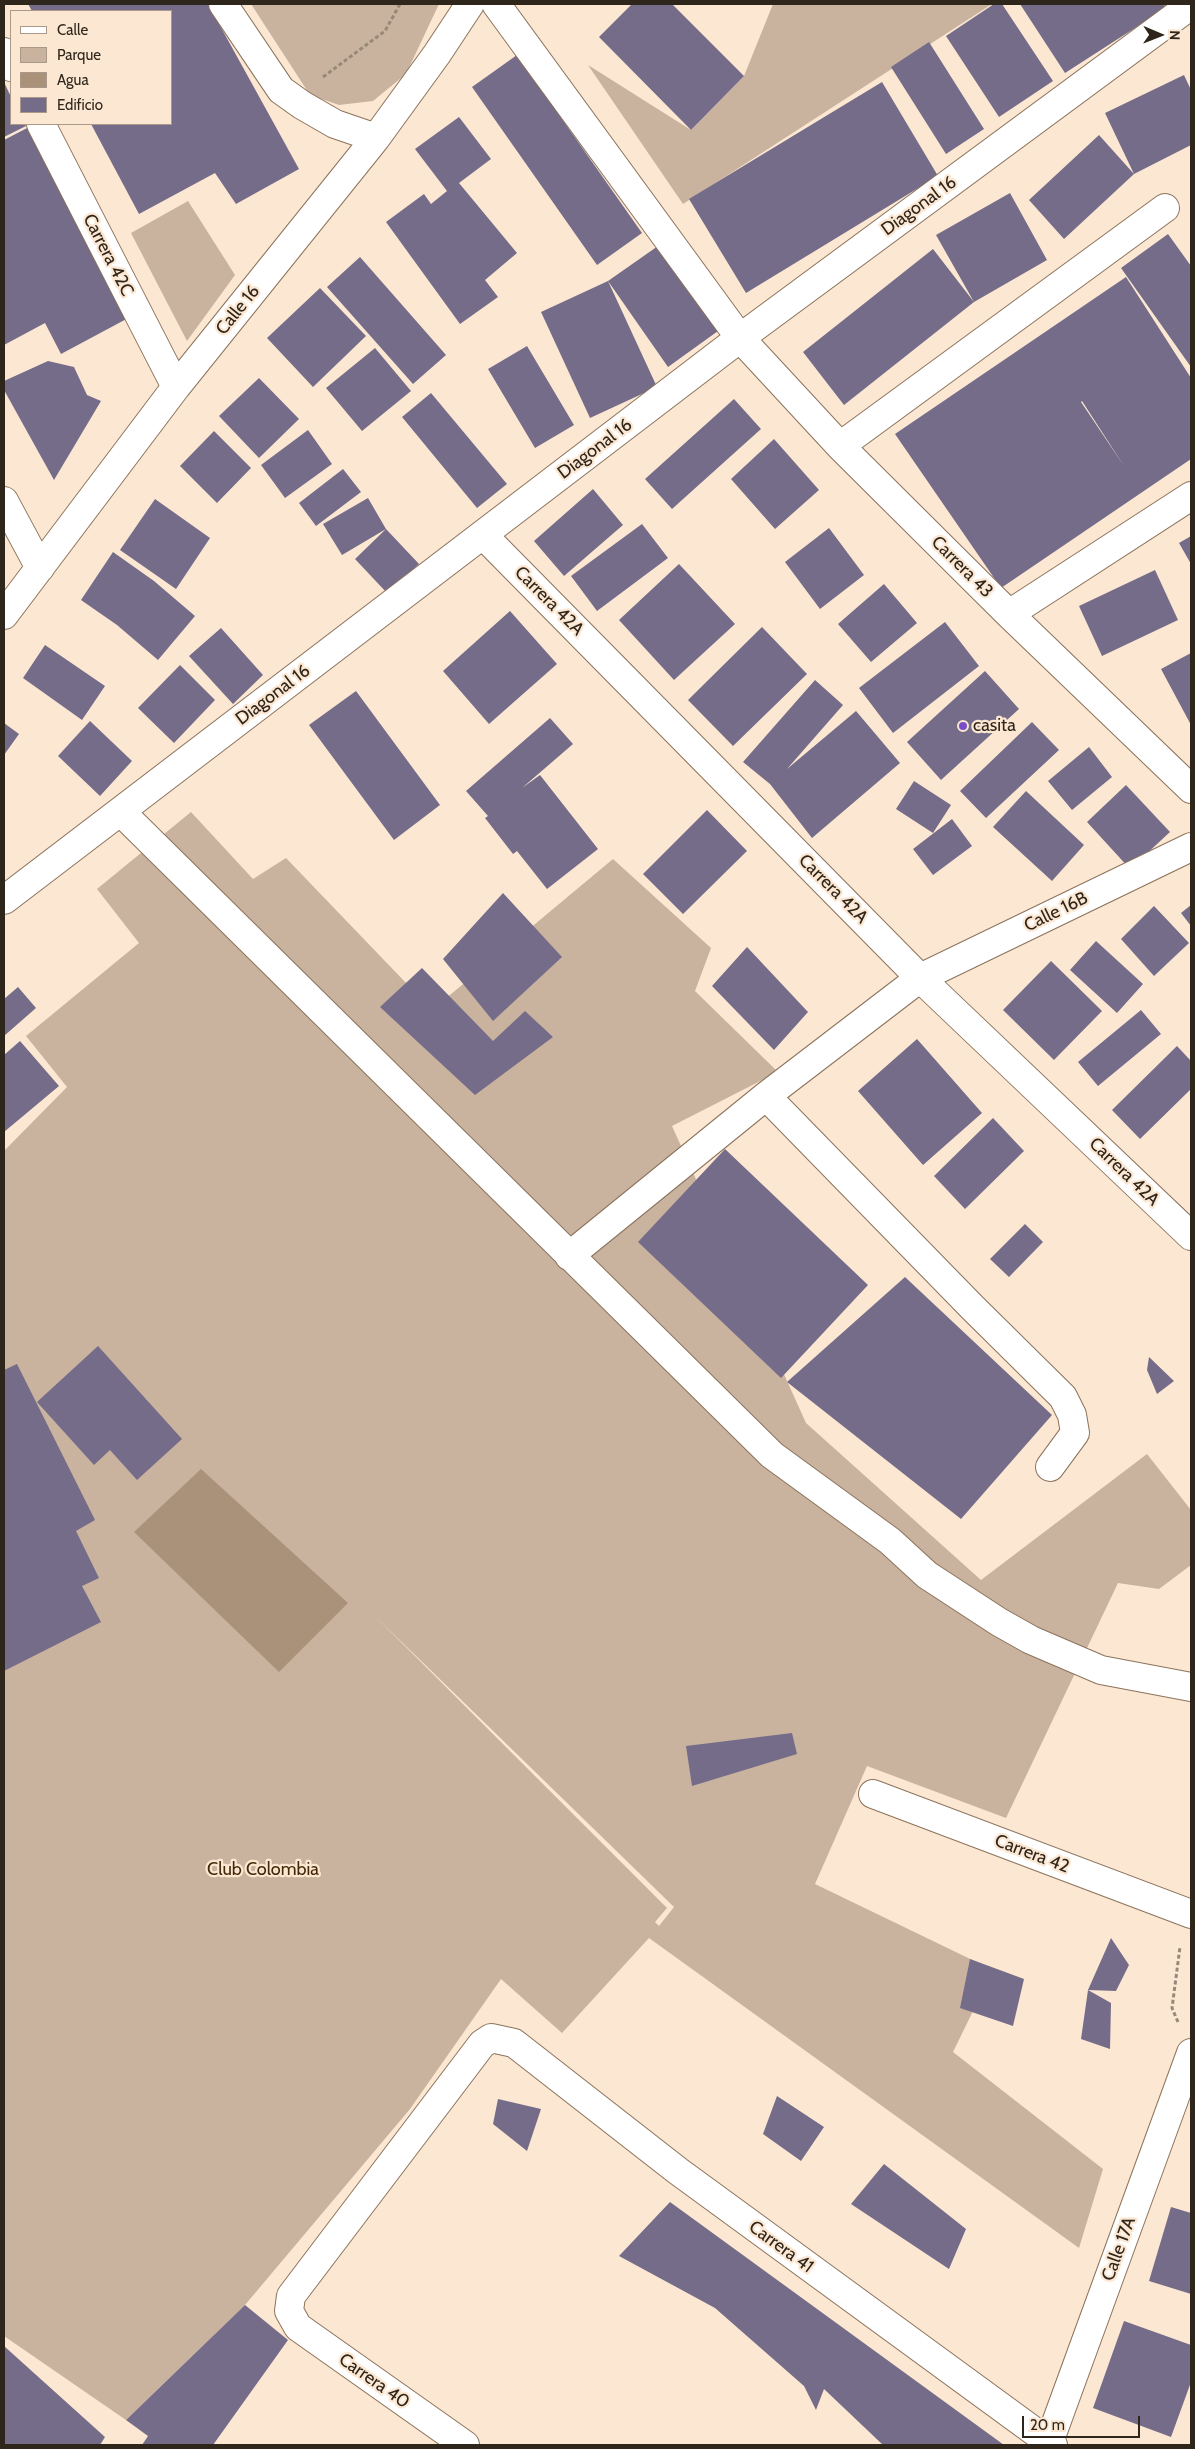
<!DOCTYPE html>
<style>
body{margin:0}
#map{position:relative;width:1195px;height:2449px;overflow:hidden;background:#fce7d2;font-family:Cabin,sans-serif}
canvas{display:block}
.frame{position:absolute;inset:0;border:5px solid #2e251b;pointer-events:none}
.legend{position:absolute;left:10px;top:10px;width:162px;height:115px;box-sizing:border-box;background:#fce7d2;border:1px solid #aa9989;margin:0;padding:6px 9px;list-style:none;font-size:15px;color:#2e251b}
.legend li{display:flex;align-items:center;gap:10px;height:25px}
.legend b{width:25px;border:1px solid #aa9989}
.north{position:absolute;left:1135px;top:10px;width:50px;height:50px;-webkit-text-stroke:4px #fce7d2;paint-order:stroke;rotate:91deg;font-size:14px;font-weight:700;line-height:20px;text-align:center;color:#2e251b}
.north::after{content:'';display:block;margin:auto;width:18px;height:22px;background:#2e251b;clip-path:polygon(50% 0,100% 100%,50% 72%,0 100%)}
.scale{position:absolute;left:1022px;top:2416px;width:118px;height:22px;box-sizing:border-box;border:2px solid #2e251b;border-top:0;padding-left:6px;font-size:15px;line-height:18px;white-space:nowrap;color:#2e251b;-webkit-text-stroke:4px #fce7d2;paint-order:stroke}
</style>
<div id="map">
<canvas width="1195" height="2449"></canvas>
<div class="frame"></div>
<ul class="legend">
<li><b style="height:6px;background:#fff"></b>Calle</li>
<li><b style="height:14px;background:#c9b39f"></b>Parque</li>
<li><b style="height:14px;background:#aa927a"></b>Agua</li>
<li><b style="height:14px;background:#746c89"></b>Edificio</li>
</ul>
<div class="north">N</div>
<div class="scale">20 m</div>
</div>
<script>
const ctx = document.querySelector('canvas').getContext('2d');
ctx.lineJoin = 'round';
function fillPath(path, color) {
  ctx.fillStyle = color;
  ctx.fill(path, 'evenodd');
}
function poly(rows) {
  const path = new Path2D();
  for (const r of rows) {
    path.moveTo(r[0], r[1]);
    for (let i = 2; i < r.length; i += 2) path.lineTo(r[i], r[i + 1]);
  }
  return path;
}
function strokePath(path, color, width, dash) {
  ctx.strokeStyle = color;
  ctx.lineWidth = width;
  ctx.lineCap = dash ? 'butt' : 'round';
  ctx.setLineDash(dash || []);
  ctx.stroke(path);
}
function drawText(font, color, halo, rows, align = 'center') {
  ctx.font = font + ' Cabin,sans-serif';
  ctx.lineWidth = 4.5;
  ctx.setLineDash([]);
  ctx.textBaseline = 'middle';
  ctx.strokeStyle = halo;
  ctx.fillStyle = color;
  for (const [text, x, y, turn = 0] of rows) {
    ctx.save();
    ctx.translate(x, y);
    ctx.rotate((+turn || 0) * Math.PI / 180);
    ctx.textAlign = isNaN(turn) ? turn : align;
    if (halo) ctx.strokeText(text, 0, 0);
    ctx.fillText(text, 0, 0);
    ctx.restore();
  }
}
fillPath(poly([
 [251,4,439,4,406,74,373,101,339,105,310,95],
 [773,4,992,4,683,204,588,65,691,130,744,76],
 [188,201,235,275,187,341,131,233],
 [191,812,253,879,286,858,432,1010,613,859,711,948,695,991,778,1072,672,1126,806,1423,981,1580,1147,1454,1191,1510,1191,1565,1159,1589,1118,1583,1006,1818,867,1766,815,1884,993,1970,953,2052,1103,2169,1079,2248,649,1938,562,2033,501,1979,410,2109,245,2305,126,2420,4,2336,4,1151,67,1087,26,1036,139,943,97,889],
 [376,1617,674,1907,659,1926,655,1922,667,1908]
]), '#c9b39f');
fillPath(poly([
 [201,1469,348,1603,279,1672,134,1532]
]), '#aa927a');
fillPath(poly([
 [28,4,208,4,299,169,236,204,215,173,139,214,91,124,171,124,171,11,32,11],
 [632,4,672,4,744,76,691,130,599,37],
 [994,4,1002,4,1053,81,999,117,946,36],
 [1020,4,1164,4,1166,8,1065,73],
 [929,42,984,129,946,154,891,67],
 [517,55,642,233,597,265,472,87],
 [1184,75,1191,90,1191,145,1134,174,1064,239,1029,200,1099,135,1134,174,1105,113],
 [4,82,11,97,11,124,25,124,26,126,4,137],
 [882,82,938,176,746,293,689,199],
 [459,117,491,159,459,183,517,253,485,280,498,297,460,324,386,222,424,194,431,204,447,191,415,149],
 [33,125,132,316,61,354,45,323,4,345,4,140],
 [1010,193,1047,260,974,302,936,235],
 [1168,234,1191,266,1191,367,1121,268],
 [658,246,718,331,668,367,608,281],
 [933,249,974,302,844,405,803,352],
 [360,257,446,355,413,384,327,287],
 [1126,277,1191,378,1191,459,1001,588,895,434],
 [1082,401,1124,466,1081,402],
 [608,281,657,387,590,418,541,312],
 [320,288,366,336,313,387,267,338],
 [527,346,574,425,535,448,488,369],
 [375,348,411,391,362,431,326,388],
 [48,361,74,367,87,395,101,401,54,480,4,390,4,381],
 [259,378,299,419,259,458,219,416],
 [431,393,507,484,477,508,402,417],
 [734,399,761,429,672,509,645,479],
 [308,430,332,464,285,498,261,465],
 [214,431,251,468,217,503,180,466],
 [774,439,819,490,775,529,731,479],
 [343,469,361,492,316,526,299,503],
 [593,489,623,525,564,576,534,541],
 [368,498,386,529,419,564,387,593,355,559,386,529,342,555,323,524],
 [155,499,210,538,176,589,120,550],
 [642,524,668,558,597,611,571,576],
 [829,528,864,575,820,609,785,562],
 [1191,536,1191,564,1179,543],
 [113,552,154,581,195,616,158,660,117,625,81,600],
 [679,564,735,624,674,680,619,620],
 [1155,570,1178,620,1102,656,1079,606],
 [884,584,917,623,871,662,838,624],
 [510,611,557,664,489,724,443,671],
 [945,622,979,666,893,733,859,688],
 [762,627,807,674,733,746,688,700],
 [221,628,263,675,233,704,189,656],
 [45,645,105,686,82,720,23,678],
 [1191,653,1191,725,1161,669],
 [180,665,215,700,174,743,138,708],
 [985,671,1019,709,941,780,907,742],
 [815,680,843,705,787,769,856,711,900,763,812,838,770,784,743,762],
 [356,691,440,805,394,840,309,725],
 [550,718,573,744,522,788,540,775,598,849,547,889,517,851,513,854,485,818,488,816,466,791],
 [90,721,132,761,100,796,58,756],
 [1032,722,1059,750,986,818,960,791],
 [4,723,19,734,4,755],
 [1089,747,1112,777,1072,810,1048,781],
 [914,781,951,805,933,833,896,809],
 [1126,785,1170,832,1130,869,1087,822],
 [1026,791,1084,845,1052,881,993,827],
 [707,810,747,851,683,914,643,874],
 [952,819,972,846,933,875,913,849],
 [503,893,562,957,493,1021,443,959],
 [1191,905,1191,926,1181,913],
 [1154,906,1189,943,1154,976,1121,939],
 [1096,941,1143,984,1117,1013,1070,970],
 [747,947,808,1012,774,1050,712,986],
 [1051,961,1102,1011,1054,1060,1003,1010],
 [422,968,493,1041,525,1011,553,1037,475,1095,380,1007],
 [18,987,36,1008,4,1036,4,999],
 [1141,1010,1161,1034,1098,1086,1078,1062],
 [917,1039,982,1113,923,1165,858,1091],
 [20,1041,59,1086,4,1132,4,1055],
 [1177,1046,1191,1061,1191,1089,1140,1139,1112,1110],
 [993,1118,1024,1151,965,1209,934,1176],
 [725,1149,868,1285,781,1378,638,1242],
 [1025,1224,1043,1242,1009,1277,990,1259],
 [905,1277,1052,1415,961,1519,787,1382],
 [98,1346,182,1439,137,1480,110,1450,94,1465,37,1402],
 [1149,1357,1174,1381,1157,1394,1147,1370],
 [17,1364,95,1520,76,1531,99,1578,82,1586,101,1622,4,1671,4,1370],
 [792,1733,797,1754,692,1786,686,1746],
 [1111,1938,1129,1965,1116,1991,1088,1990],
 [970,1959,1024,1979,1013,2026,960,2008],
 [1088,1990,1111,2003,1110,2049,1081,2039],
 [777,2096,824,2127,801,2161,763,2134],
 [498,2099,541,2109,527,2151,493,2124],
 [884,2164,966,2229,949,2269,851,2204],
 [670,2202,1004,2445,883,2445,824,2389,816,2410,804,2386,715,2308,619,2256],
 [1171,2207,1191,2213,1191,2294,1149,2281],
 [245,2305,288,2340,213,2445,142,2445,148,2436,126,2420],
 [1124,2321,1191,2345,1191,2382,1171,2437,1093,2408],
 [4,2346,105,2437,100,2445,4,2445]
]), '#746c89');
const minor = poly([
 [223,4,281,90,302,105,335,124,376,138],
 [496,4,740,338,840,446,1009,614,1191,789],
 [4,52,11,67],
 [41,124,176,387],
 [840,446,1165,208],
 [4,501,40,568],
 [483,535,920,978,1191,1236],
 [1009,614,1191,496],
 [4,615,176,387,376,138,437,54,470,4],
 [121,812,772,1455,890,1541,927,1575,999,1622,1031,1640,1101,1670,1191,1687],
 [4,900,740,338,1191,5],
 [766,1096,972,1307,1063,1397,1072,1415,1075,1433,1050,1467],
 [569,1256,766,1096,920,978,1191,847],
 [873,1794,1191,1914],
 [465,2445,298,2327,289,2311,291,2296,482,2044,491,2038,514,2043,678,2171,1053,2445],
 [1048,2445,1191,2053]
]);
strokePath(minor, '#8b735c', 30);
strokePath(poly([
 [323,77,385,31,400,4],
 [1178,2022,1172,2008,1180,1947]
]), '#988879', 3, [4, 2.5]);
strokePath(minor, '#fff', 28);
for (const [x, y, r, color] of [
 [963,726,5,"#794dc5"]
]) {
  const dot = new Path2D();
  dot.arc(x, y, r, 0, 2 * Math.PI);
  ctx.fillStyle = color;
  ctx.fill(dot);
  strokePath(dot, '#fce7d2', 2);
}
drawText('18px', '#2e251b', '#fce7d2', [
 ["Diagonal 16",919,206,-36],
 ["Carrera 42C",108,255,63],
 ["Calle 16",238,310,-51],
 ["Diagonal 16",595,449,-37],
 ["Carrera 43",962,567,45],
 ["Carrera 42A",549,601,45],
 ["Diagonal 16",273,695,-37],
 ["Carrera 42A",833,889,45],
 ["Calle 16B",1056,912,-26],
 ["Carrera 42A",1124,1172,44],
 ["Carrera 42",1032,1854,21],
 ["Carrera 41",781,2247,36],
 ["Calle 17A",1119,2249,-70],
 ["Carrera 40",374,2381,35]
]);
drawText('18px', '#2e251b', '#fce7d2', [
 ["casita",973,726]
], 'left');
drawText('18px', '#432808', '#fce7d2', [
 ["Club Colombia",263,1870]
]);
</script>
